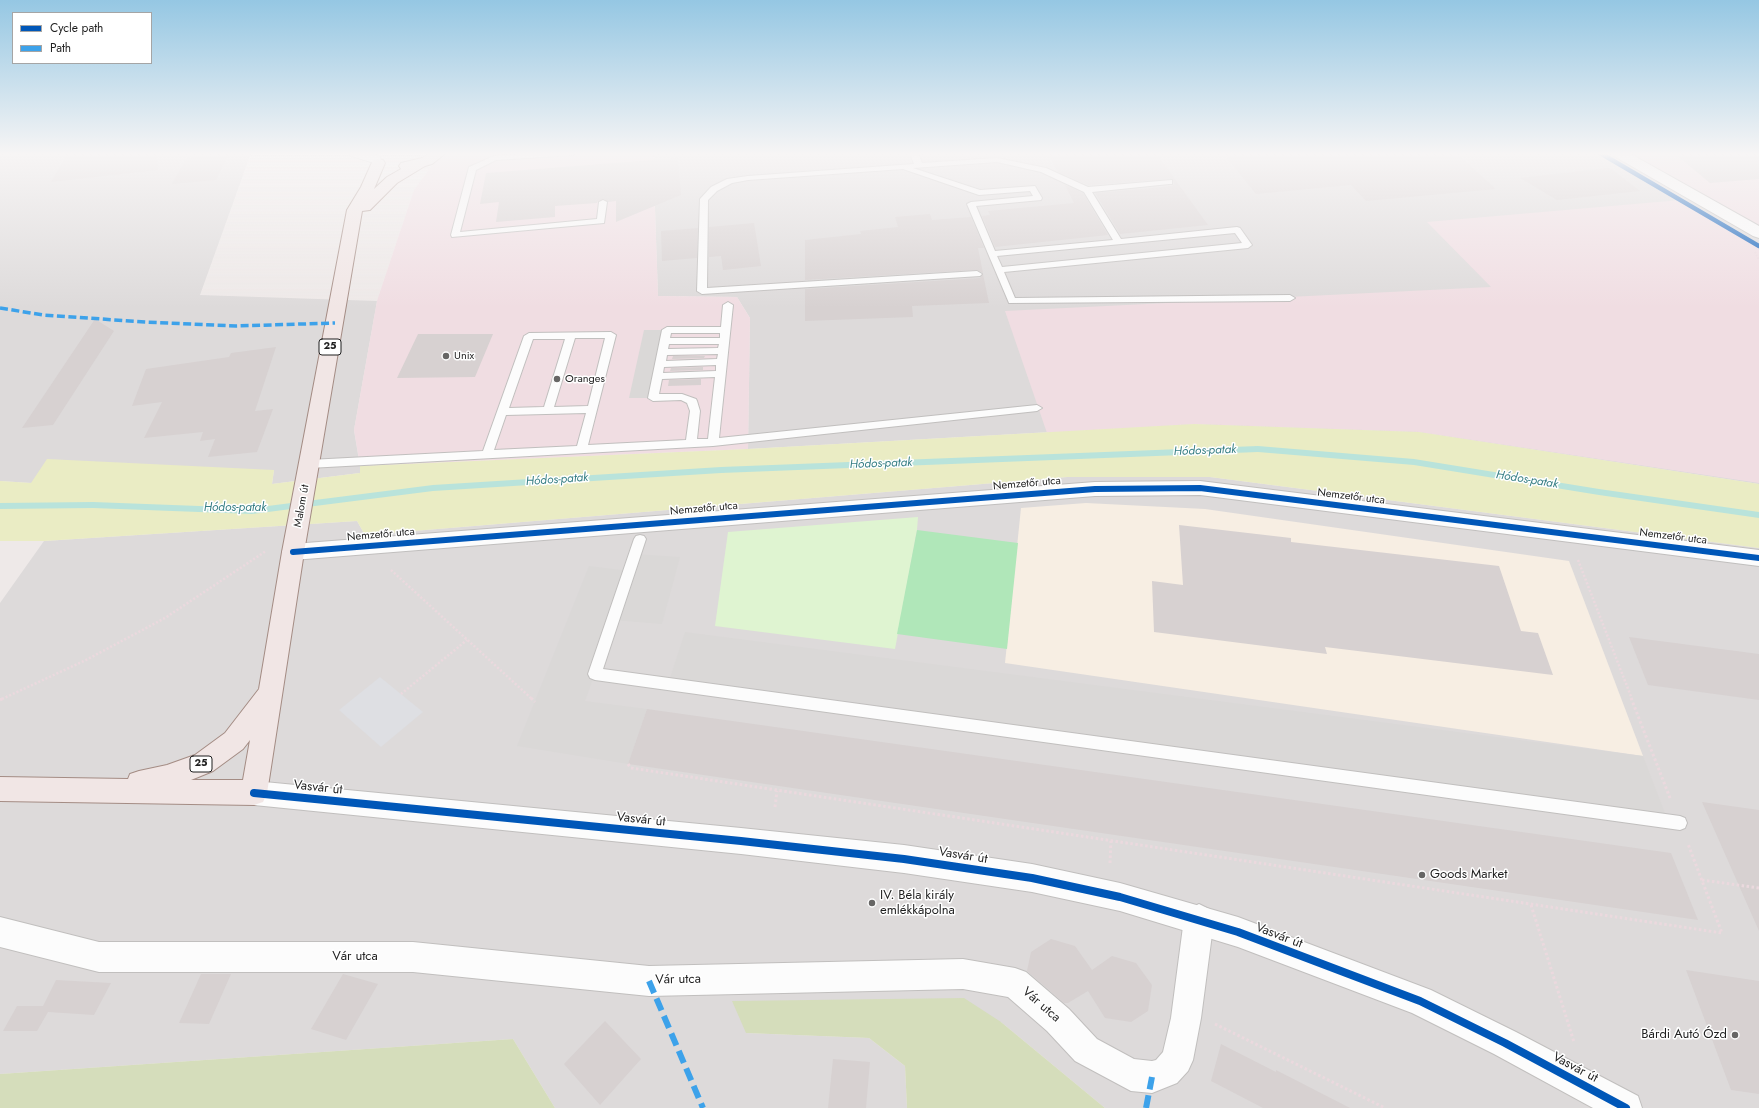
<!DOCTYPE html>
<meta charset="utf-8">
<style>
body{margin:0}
#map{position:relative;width:1759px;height:1108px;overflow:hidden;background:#eee9e8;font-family:Jost,sans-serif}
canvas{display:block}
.legend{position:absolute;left:12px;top:12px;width:140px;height:52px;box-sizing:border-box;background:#fff;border:1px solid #a5a5a5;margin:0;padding:5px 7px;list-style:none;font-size:12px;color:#1f1f1f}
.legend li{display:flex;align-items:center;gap:8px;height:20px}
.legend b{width:20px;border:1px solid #a5a5a5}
</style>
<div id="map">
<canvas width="1759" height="1108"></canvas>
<ul class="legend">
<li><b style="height:5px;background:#0057b8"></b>Cycle path</li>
<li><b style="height:5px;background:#3da2ea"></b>Path</li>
</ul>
</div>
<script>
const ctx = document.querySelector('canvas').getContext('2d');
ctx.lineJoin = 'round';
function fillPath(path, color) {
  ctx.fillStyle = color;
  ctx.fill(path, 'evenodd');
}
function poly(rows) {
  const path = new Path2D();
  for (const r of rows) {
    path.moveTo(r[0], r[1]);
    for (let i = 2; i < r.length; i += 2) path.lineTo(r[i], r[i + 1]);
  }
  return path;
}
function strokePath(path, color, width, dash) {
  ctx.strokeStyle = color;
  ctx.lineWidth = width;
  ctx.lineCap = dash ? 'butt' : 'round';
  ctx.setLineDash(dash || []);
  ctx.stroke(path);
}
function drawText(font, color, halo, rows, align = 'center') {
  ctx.font = font + ' Jost,sans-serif';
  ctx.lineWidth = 3;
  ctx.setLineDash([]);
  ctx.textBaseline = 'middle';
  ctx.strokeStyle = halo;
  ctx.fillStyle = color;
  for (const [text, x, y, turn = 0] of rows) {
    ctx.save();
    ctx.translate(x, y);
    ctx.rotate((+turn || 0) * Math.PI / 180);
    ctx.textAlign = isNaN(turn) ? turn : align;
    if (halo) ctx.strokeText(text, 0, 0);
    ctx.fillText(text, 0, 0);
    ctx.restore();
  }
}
fillPath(poly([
 [0,153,251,153,200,295,377,301,354,430,360,466,360,473,272,484,274,470,31,483,0,481],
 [653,153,1612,153,1759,238,1759,484,1419,432,1194,424,748,449,750,318,737,297,658,296],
 [1067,477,1210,477,1759,548,1759,1108,1105,1108,1001,1022,746,1033,869,1038,905,1066,907,1108,555,1108,513,1039,0,1074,0,603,44,541,357,521,365,535]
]), '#dddada');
fillPath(poly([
 [441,153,653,153,658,296,737,297,750,318,748,449,360,466,354,430,377,301,414,190],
 [1612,153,1759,153,1759,238],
 [1681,200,1759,246,1759,483,1419,432,1194,424,1047,433,1005,311,1491,287,1427,222]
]), '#f0dde2');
fillPath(poly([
 [1086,503,1205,509,1569,561,1643,756,1005,663,1021,508]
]), '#f7eee3');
fillPath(poly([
 [1194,424,1419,432,1759,484,1759,548,1210,477,1067,477,365,535,357,521,44,541,0,541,0,481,31,483,47,459,274,470,272,484,360,473,360,466,748,449]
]), '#eaecc4');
fillPath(poly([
 [964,998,1001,1022,1105,1108,907,1108,905,1066,869,1038,746,1033,732,1001],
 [513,1039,555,1108,0,1108,0,1074]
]), '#d5ddbb');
fillPath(poly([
 [918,517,917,530,895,649,715,626,728,532]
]), '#dff4d1');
fillPath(poly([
 [917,530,1018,543,1007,649,897,634]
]), '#b0e7b9');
fillPath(poly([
 [644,330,667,330,653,398,629,398],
 [635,554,680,557,662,624,614,620,585,701,647,709,628,764,517,746,589,566,630,571],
 [685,632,1643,756,1668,821,668,684]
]), '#dad8d7');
fillPath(poly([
 [380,677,423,712,381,747,339,710]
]), '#dedfe3');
fillPath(poly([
 [1258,446,1414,459,1599,489,1759,512,1759,518,1599,495,1414,465,1258,452,721,473,433,491,252,514,93,508,0,509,0,503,93,502,252,508,433,485,721,467,1258,446]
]), '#b9e3db');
fillPath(poly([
 [68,153,157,153,158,170,51,182],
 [1048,153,1156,153,1208,225,1120,234,1095,193,1172,186,1174,184,1173,179,1088,185,1058,172],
 [1223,153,1456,153,1496,189,1366,201,1351,185,1256,194],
 [1674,153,1759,153,1759,179,1710,183],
 [229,154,216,180,172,184,186,158],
 [678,158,681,195,616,222,616,201,608,202,604,199,598,201,597,203,555,206,555,217,496,222,499,202,480,204,486,173],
 [1606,168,1610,168,1640,191,1557,200,1520,178],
 [1065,185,1083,193,1108,235,995,247,982,216,990,215,988,211,1074,203],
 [930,214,932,220,971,217,984,248,978,248,983,273,977,270,805,280,805,240,861,234,860,231,898,227,895,217],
 [754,223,761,266,723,270,721,256,709,257,709,227],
 [698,228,697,258,662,261,661,231],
 [983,274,989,303,912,306,913,317,805,321,805,289,980,278],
 [95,319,114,331,53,425,22,428],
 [418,334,493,334,475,377,397,378],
 [276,347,255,411,273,409,257,452,208,457,215,439,200,441,203,432,144,438,162,402,132,406,146,369,229,357,231,353],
 [673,356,705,356,704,358,672,359],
 [703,367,703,370,670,371,671,368],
 [701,379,701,385,668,386,669,380],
 [1179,525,1291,538,1291,542,1499,566,1521,631,1538,633,1553,675,1325,647,1327,654,1154,632,1152,581,1183,585],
 [1629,637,1759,654,1759,700,1648,685],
 [647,709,1671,853,1698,920,628,764],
 [1702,802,1759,810,1759,931],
 [1051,939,1075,946,1092,970,1112,956,1136,963,1152,985,1148,1011,1131,1022,1105,1018,1088,991,1068,1003,1064,1003,1027,971,1031,952],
 [1686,970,1759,981,1759,1094,1731,1090],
 [201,974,231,974,209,1024,179,1023],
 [343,974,378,984,346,1040,311,1029],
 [56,980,111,983,94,1015,48,1012,37,1031,3,1031,17,1006,43,1006],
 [605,1021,641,1059,600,1105,564,1064],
 [1221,1044,1276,1072,1276,1070,1350,1108,1263,1108,1211,1081],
 [833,1059,870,1062,866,1108,828,1108]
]), '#d7d1d1');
const service = poly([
 [538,153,577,153,573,155,496,160,476,170,460,232,597,219,599,202,603,200,607,202,604,223,452,237,451,235,469,167,494,156,538,153],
 [910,153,918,153,922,163,997,158,1046,168,1088,187,1172,180,1172,184,1169,184,1092,192,1121,239,1237,227,1240,228,1252,245,1248,248,1004,272,1015,298,1290,295,1295,298,1290,301,1009,303,967,204,971,202,1033,196,1030,191,979,195,903,169,748,180,732,183,717,191,708,200,707,288,977,271,982,274,980,276,702,294,697,291,700,199,711,187,727,179,748,176,914,164,910,153],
 [997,162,1041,172,1084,192,1113,240,995,251,976,206,1041,200,1042,198,1035,186,980,190,913,168,997,162],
 [1235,233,1242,243,1002,267,997,256,1235,233],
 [728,302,733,305,719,438,1037,405,1042,408,1037,411,713,446,309,468,305,467,303,464,305,461,309,460,483,451,524,336,529,333,611,332,616,335,588,445,686,440,690,411,687,403,681,400,653,401,648,398,662,330,667,327,721,327,723,305,728,302],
 [671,333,720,333,720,338,670,338,671,333],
 [575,338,605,338,588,406,554,407,575,338],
 [533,339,565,339,544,407,509,408,533,339],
 [669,344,719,344,718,348,668,349,669,344],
 [718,354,717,359,666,361,667,355,718,354],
 [716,365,716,371,663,373,664,367,716,365],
 [715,377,708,439,697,439,700,411,697,401,696,399,682,394,659,394,662,379,715,377],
 [586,413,577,446,494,450,506,415,586,413],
 [640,535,644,536,646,539,603,669,1680,816,1685,818,1687,823,1685,828,1680,830,595,680,590,678,588,674,634,539,636,536,640,535]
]);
const minor = poly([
 [349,153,370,153,379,156,381,159,379,162,374,163,351,156,349,153],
 [1200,481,1759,550,1759,566,1200,495,1095,496,293,560,285,558,282,552,285,546,293,544,1095,482,1200,481],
 [1199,904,1209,909,1214,919,1201,1018,1193,1060,1188,1071,1177,1083,1152,1093,1131,1091,1075,1061,1047,1031,1008,997,963,989,649,996,413,972,99,972,0,947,0,917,99,942,413,942,649,966,963,959,1015,968,1026,972,1069,1009,1097,1039,1134,1059,1152,1061,1156,1060,1163,1052,1171,1018,1184,919,1189,909,1199,904]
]);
const tertiary = poly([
 [1612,153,1629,153,1759,226,1759,238,1753,236,1614,156,1612,153],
 [254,781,741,828,904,845,1032,864,1120,883,1238,917,1431,990,1516,1032,1638,1096,1642,1108,1593,1108,1494,1054,1412,1013,1238,947,1120,911,1032,892,904,873,741,854,254,805,245,802,241,793,245,784,254,781]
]);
const primary = poly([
 [430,153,446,153,432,164,425,166,397,183,370,210,362,211,304,552,267,793,263,802,254,805,0,801,0,777,128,779,130,774,139,771,167,765,195,755,225,733,259,689,282,552,347,210,361,187,373,160,378,159,383,160,385,163,374,189,387,177,401,169,399,166,401,163,422,158,430,153],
 [250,740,243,780,191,780,213,771,243,749,250,740]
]);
strokePath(service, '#c1bfbe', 2);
strokePath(minor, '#c1bfbe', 2);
strokePath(tertiary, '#c1bfbe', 2);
strokePath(primary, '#a48c84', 2);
strokePath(poly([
 [1755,252,1759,260]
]), '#ebd9de', 2, [1.5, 1.5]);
strokePath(poly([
 [1578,560,1632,699],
 [391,570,532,699],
 [401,694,467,640],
 [2,699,86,660,165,618,266,551]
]), '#ebd9de', 2.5, [2, 2]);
strokePath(poly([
 [531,698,535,702],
 [1631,698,1670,798],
 [0,700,4,698],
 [628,764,631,768,1722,933,1688,844],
 [775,807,777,791],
 [1110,863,1111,841],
 [1702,880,1759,888],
 [1531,905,1574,1042],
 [1215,1024,1385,1108]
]), '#ebd9de', 3, [2.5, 2.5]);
fillPath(service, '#fcfcfc');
fillPath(minor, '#fcfcfc');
fillPath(tertiary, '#fcfcfc');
fillPath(primary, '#f1e6e5');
strokePath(poly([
 [0,308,43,315,145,322,236,326,335,323]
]), '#3da2ea', 3.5, [8, 3.5]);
strokePath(poly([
 [649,981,703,1108],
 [1146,1108,1152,1077]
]), '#3da2ea', 6, [13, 6]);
strokePath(poly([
 [1600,153,1759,246]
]), '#0057b8', 4.5);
strokePath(poly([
 [293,552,1095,489,1200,488,1759,558]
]), '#0057b8', 6);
strokePath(poly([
 [254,793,741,841,904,859,1032,878,1120,897,1238,932,1420,1001,1505,1043,1626,1108]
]), '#0057b8', 8);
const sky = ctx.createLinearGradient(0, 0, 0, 308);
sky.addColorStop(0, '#95c7e3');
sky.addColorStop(0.5, '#f7f5f5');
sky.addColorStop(1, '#f7f5f500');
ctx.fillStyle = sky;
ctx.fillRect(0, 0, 1759, 308);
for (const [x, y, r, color] of [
 [446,356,4,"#676665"],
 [557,379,4,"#676665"],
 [1422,875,4,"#676665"],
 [872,903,4,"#676665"],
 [1735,1035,4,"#676665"]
]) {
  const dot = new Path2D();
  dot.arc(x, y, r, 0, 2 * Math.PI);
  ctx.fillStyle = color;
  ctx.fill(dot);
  strokePath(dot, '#fff', 1.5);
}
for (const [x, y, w] of [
 [330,347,22],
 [201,764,22]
]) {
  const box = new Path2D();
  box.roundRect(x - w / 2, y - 8, w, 16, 3);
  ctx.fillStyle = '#fff';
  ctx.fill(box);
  strokePath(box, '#1f1f1f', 1);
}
drawText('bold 10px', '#1f1f1f', null, [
 ["25",330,347],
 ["25",201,764]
]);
drawText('11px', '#1f1f1f', '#fff', [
 ["Unix",454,356],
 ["Oranges",565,379]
], 'left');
drawText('11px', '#1f1f1f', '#fff', [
 ["Nemzetőr utca",1027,484,-5],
 ["Nemzetőr utca",1351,497,7],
 ["Malom út",302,506,-80],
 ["Nemzetőr utca",704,509,-5],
 ["Nemzetőr utca",381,535,-5],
 ["Nemzetőr utca",1673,537,7]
]);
drawText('italic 12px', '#357e84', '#fff', [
 ["Hódos-patak",1205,451,-2],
 ["Hódos-patak",881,464,-2],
 ["Hódos-patak",557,480,-4],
 ["Hódos-patak",1527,480,9],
 ["Hódos-patak",235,508]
]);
drawText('13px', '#1f1f1f', '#fff', [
 ["Vasvár út",318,788,6],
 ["Vasvár út",641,820,6],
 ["Vasvár út",963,856,9],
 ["Vasvár út",1279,936,21],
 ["Vár utca",355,957],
 ["Vár utca",678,980,-1],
 ["Vár utca",1041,1005,41],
 ["Vasvár út",1575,1068,28]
]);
drawText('13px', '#1f1f1f', '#fff', [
 ["Goods Market",1430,875],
 ["IV. Béla király",880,896],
 ["emlékkápolna",880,911],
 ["Bárdi Autó Ózd",1727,1035,"right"]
], 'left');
</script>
